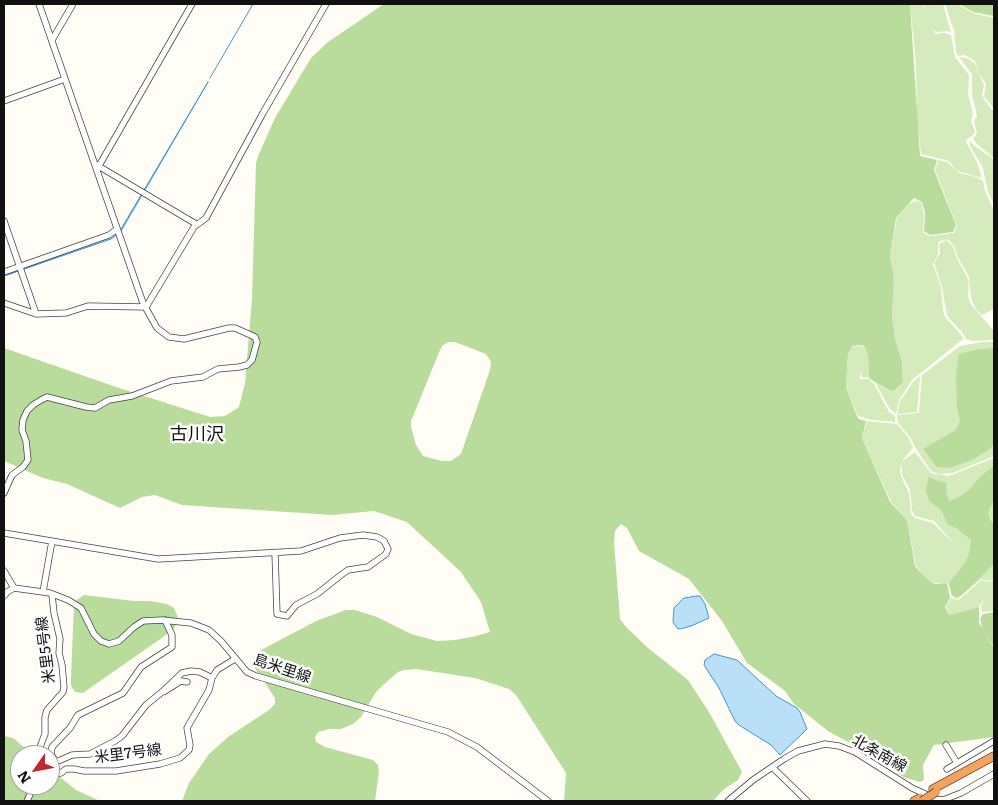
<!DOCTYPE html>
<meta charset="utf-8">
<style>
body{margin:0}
#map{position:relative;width:998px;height:805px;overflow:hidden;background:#fffdf5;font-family:Literata,serif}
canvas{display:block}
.frame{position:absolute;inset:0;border:5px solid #111;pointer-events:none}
.north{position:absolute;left:10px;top:745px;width:50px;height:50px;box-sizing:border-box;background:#fff;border:1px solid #a0a0a0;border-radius:50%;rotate:237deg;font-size:14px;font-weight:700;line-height:20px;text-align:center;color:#111}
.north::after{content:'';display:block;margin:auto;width:18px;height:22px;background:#c4262e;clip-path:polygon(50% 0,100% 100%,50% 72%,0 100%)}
</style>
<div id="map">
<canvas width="998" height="805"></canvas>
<div class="frame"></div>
<div class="north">N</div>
</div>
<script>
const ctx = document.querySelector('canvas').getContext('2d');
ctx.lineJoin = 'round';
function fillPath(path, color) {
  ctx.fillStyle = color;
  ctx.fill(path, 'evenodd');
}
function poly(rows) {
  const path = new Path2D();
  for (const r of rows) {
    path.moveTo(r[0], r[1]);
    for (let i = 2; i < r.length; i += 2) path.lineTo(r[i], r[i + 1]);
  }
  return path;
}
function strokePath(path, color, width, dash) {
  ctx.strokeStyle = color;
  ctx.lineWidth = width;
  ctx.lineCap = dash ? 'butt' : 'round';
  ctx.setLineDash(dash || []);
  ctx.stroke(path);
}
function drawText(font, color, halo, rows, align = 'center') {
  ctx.font = font + ' Literata,"Noto Sans JP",serif';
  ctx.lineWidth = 5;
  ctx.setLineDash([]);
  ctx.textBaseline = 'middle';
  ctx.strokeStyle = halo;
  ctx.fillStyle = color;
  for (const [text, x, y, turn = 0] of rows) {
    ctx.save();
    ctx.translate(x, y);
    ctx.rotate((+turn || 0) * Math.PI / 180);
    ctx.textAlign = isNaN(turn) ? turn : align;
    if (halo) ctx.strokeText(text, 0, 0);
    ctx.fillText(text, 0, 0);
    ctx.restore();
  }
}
fillPath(poly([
 [910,4,923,4,925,9,924,4,943,4,951,33,947,31,937,32,932,30,936,34,945,33,951,35,955,57,969,75,968,95,973,114,971,121,975,131,973,135,966,140,966,142,977,162,982,178,957,171,949,161,921,154,917,116,916,64],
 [945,4,957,4,973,13,994,18,994,109,984,96,986,84,979,73,975,61,965,55,958,56,956,51,954,31],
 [959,57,967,58,975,64,984,85,982,95,990,108,994,111,994,158,978,145,973,139,977,133,974,121,977,116,972,94,972,74],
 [970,141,976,147,992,158,994,163,994,204,988,192,983,168,970,146],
 [938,160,947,162,959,173,976,177,983,181,985,191,994,211,994,309,982,315,976,309,971,298,969,277,957,256,955,247,948,239,940,241,938,243,938,254,933,264,941,287,943,311,945,317,962,336,963,339,912,380,899,400,896,414,890,409,876,384,891,391,896,390,903,383,902,360,895,339,892,317,894,277,890,257,897,218,909,204,916,201,921,202,924,214,923,232,929,236,954,233,957,226,935,170],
 [946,240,953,246,957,259,966,275,969,282,968,296,970,303,994,331,994,340,972,341,966,339,961,331,947,316,942,287,934,263,940,253,939,244],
 [982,342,994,342,994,456,953,473,939,474,931,471,916,449,910,437,898,423,897,415,919,413,922,375,960,346],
 [860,346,864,347,868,355,869,377,863,378,860,372,860,379,869,379,874,384,889,412,895,416,895,422,872,420,858,416,846,388,848,353,853,347],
 [920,376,917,412,897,414,900,401,914,381],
 [867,421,897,424,908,437,913,448,903,460,900,471,902,479,909,493,911,514,915,518,933,523,957,547,934,521,915,516,912,510,910,489,902,475,902,464,904,460,915,452,931,473,949,476,994,458,994,513,993,516,994,520,994,579,989,581,981,579,957,599,952,596,948,583,935,583,927,579,916,566,907,520,891,502,862,438],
 [981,580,989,582,994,580,994,611,982,612,981,607,984,599,979,607,949,615,946,606,951,598,958,600,960,599]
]), '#d5ebbd');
fillPath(poly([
 [384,4,910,4,920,156,937,160,934,170,956,225,953,232,930,235,924,231,925,213,922,202,914,198,896,218,890,257,894,277,892,317,895,339,902,361,903,383,895,390,891,391,876,383,869,378,868,355,864,346,860,345,853,346,848,353,846,388,857,416,859,419,866,421,862,438,890,502,907,520,915,566,927,579,935,584,947,583,950,598,945,607,949,615,979,607,979,623,994,648,994,737,934,745,923,765,924,780,920,782,903,777,882,761,828,731,794,704,785,691,747,663,722,621,689,579,639,551,627,528,621,524,615,531,614,542,620,619,626,627,647,647,688,680,709,712,742,772,738,780,724,789,713,801,564,801,566,773,516,695,509,689,475,678,416,669,404,670,398,672,382,686,376,692,361,717,353,724,341,729,330,729,318,732,315,737,316,742,325,747,373,760,378,765,379,772,375,801,182,801,189,783,209,754,228,737,269,710,275,704,275,698,252,664,257,653,263,649,316,621,346,610,355,610,377,617,411,634,437,641,455,640,476,636,490,632,481,602,461,572,407,522,374,511,332,515,182,505,155,495,142,497,120,508,67,484,43,478,4,461,4,348,116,387,210,417,225,416,239,407,245,383,252,299,256,163,259,154,275,118,311,58,328,42],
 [449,342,455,342,486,354,491,362,490,370,461,454,451,461,442,461,423,456,416,445,411,427,411,421,440,350,443,345],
 [959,4,994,4,994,16,973,12],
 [993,348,994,356,994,443,991,448,972,460,949,468,937,467,923,449,956,430,960,422,957,407,956,374,959,354,979,349],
 [994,465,994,499,988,513,990,520,994,524,994,564,962,595,957,598,952,595,949,583,965,563,969,553,971,540,958,529,947,524,942,511,929,501,926,491,927,484,929,477,940,482,946,482,947,495,949,501,959,497,970,489,977,480],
 [84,595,134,601,150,601,167,604,174,608,179,620,173,630,83,693,75,692,71,686,71,679,74,602],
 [994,612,994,647,982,628,980,619,983,614],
 [4,736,13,738,33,755,20,755,20,785,50,785,50,769,76,790,100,801,4,801]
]), '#b9dc9c');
const water = poly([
 [208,82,121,231,111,239,4,276,111,237,121,229,208,82],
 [697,596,700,596,705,604,709,618,691,626,680,629,677,628,673,622,674,608,684,598,697,596],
 [714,654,737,660,776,696,797,708,800,712,807,729,780,755,771,745,739,725,735,721,719,688,704,665,705,660,714,654]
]);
fillPath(water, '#b9e0f7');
strokePath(water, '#3f96cf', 1);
strokePath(poly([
 [210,78,253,4]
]), '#3f96cf', 1);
const minor = poly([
 [52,40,73,4],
 [4,101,65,79],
 [96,167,100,164,192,4],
 [96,167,100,167,196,224],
 [4,221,36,314],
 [4,272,109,235,117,229],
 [4,303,36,314,66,313,88,306,146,307],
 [146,307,194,227,206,218,263,113,326,4],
 [4,493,12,475,23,467,28,460,26,441,22,430,23,420,27,411,33,405,41,400,47,397,86,407,95,408,109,400,132,396,171,381,203,377,218,369,239,367,247,365,252,360,257,342,255,337,235,328,229,328,184,339,169,337,157,328,143,303,39,4],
 [4,533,158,559,301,551,340,538,363,535,377,537,384,541,388,549,386,554,368,567,348,570,341,575,317,594,296,605,287,616,277,614,275,553],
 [4,571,14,588],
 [43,592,52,541],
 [4,596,7,592,14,588,50,593,68,600,81,608,94,634,101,641,109,644,119,641,134,627,143,621,162,620,191,623,209,630,221,641,247,672,256,676,448,732,477,747,548,801],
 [165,691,181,681,187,682],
 [946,745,957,763],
 [41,755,40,747,45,734,45,717,47,710,63,692,64,687,62,665,59,653,60,639,54,613,52,595],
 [56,762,51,754,52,747,70,728,78,715,123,693,141,667,172,647,172,635,165,620],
 [50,767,56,762,72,755,90,754,115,741,122,736,146,705,162,692,182,673,191,671,200,672,212,678],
 [772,767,807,801],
 [947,769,994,741],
 [50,774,61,773,66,769,74,769,84,771,116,771,160,764,180,758,189,750,190,745,187,728,209,690,212,678,217,670,235,659],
 [27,801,34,785],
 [728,801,753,780,784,759,798,751,825,744,839,746,855,752,912,788,936,799,943,800,961,793,994,774]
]);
const highway = poly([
 [933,789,994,756],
 [914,801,920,798]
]);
strokePath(minor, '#444', 7);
strokePath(highway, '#222', 9);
strokePath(minor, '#fff', 5.5);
strokePath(highway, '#f5a25d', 8);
const highwayBridge = poly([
 [922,801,936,792]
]);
strokePath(highwayBridge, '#222', 9, []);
strokePath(highwayBridge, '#f5a25d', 8);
drawText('15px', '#111', '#fff', [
 ["米里5号線",46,650,-97],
 ["島米里線",282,669,19],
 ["米里7号線",128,754,-7],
 ["北条南線",879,754,29]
]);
drawText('18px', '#111', '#fff', [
 ["古川沢",197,435]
]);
</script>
